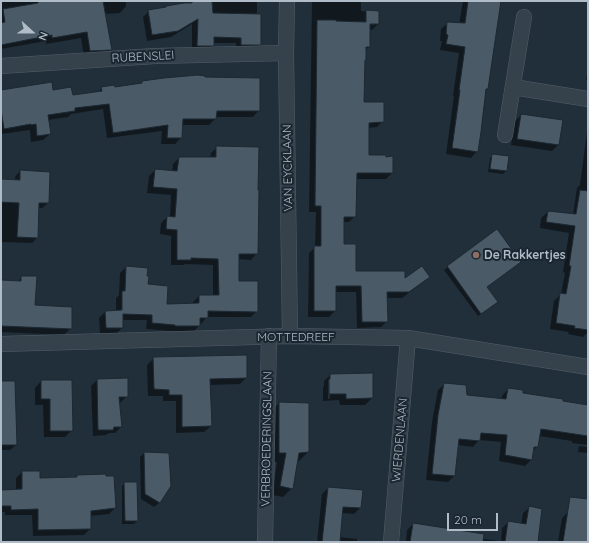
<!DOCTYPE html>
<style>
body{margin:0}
#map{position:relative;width:589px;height:543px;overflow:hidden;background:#212f3b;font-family:Quicksand,sans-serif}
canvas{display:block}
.frame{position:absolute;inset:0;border:2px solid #b0bcc7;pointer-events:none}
.north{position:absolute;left:12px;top:12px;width:40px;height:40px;-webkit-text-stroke:3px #1a2630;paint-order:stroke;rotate:111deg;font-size:11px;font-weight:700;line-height:16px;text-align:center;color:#b0bcc7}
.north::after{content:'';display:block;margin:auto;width:14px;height:18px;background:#b0bcc7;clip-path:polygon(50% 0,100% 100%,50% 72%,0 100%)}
.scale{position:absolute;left:447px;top:513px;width:51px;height:18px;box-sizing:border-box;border:2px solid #b0bcc7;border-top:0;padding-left:5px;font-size:12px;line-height:14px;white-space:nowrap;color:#b0bcc7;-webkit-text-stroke:3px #1a2630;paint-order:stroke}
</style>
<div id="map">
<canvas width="589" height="543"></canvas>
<div class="frame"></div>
<div class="north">N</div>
<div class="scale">20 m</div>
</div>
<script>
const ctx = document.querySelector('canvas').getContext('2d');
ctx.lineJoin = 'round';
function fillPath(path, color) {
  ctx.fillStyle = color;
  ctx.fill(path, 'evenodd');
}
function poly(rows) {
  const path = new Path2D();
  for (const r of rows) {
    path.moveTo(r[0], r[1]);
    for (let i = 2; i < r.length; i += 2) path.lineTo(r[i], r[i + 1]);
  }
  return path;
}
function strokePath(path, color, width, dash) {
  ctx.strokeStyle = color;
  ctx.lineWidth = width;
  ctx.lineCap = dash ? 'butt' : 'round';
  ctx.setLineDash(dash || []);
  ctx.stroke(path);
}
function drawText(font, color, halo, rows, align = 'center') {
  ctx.font = font + ' Quicksand,sans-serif';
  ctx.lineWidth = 4;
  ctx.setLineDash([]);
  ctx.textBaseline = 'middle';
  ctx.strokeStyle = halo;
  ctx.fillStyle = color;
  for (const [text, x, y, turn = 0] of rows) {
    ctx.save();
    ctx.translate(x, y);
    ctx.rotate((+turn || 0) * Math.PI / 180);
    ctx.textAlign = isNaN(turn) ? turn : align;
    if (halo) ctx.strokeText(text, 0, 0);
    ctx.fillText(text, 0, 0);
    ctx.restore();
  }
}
fillPath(poly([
 [1,1,126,1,126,6,120,13,104,14,110,49,104,56,84,57,81,38,46,44,46,41,1,49],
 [189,1,257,1,257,15,260,44,254,50,236,51,236,43,213,43,213,45,207,51,192,52,192,24,171,37,147,41,143,17,149,11,164,9,167,6,191,3],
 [312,1,361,1,361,11,378,12,378,24,372,30,369,29,369,47,365,50,364,61,363,103,383,121,377,127,368,128,368,156,392,173,386,179,356,179,355,216,349,222,343,222,343,245,355,272,404,280,428,277,422,283,402,298,386,298,387,321,381,327,357,328,356,292,335,292,335,311,329,317,308,317,309,253,315,247,316,212,309,212],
 [374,23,374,25,365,24],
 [463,1,500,1,487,89,485,91,477,151,471,158,446,154,454,96,453,96,459,53,440,50,442,41,440,41,441,29,448,23,459,24],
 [588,70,588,80,586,80],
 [142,82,259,110,253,117,215,117,215,119,209,125,182,125,181,138,175,144,161,144,162,131,107,138,103,109,71,114,68,117,48,120,50,134,43,140,31,142,30,130,1,134,1,91,53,91,72,97,98,92,102,88,114,89,140,85],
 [521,115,558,145,552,151,511,145,515,121],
 [587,132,588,132,588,332,583,337,568,334,569,332,550,329,554,301,561,294,565,273,563,272,569,233,540,228,541,218,548,212,573,215,577,188,580,185],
 [217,147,257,253,251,260,238,259,238,282,257,311,251,317,207,317,201,324,199,324,199,326,193,332,169,332,169,331,146,329,147,320,122,320,122,328,116,334,100,334,99,318,105,312,116,311,116,298,119,295,120,273,126,267,147,285,165,305,193,304,193,302,199,296,213,296,213,265,185,264,184,265,171,265,171,236,160,234,161,223,167,217,170,217,171,195,147,193,149,176,155,170,172,172,173,164,179,158,210,158,211,153],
 [493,155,506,171,503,174,488,172,490,158],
 [20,171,48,203,42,208,38,208,37,238,32,243,1,242,1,180,15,181,15,177],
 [497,231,486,287,493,305,478,316,444,270],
 [22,277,34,306,71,328,64,335,1,332,1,281,17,282],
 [154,358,246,378,240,384,209,385,211,426,204,432,176,433,176,401,163,401,163,396,148,396,147,365],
 [330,375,372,398,365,405,340,405,339,400,323,401,323,387,324,386,324,381],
 [328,380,330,380,330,399,328,399],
 [97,380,127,396,121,402,119,403,121,427,115,433,109,433,106,435,93,436,91,386],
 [41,381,72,430,65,437,44,437,43,405,35,405,35,388],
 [1,382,16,445,10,450,1,450],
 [445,384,466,396,501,399,502,396,508,389,522,394,561,402,588,406,588,445,579,444,579,445,579,444,572,443,572,441,539,436,537,447,533,450,531,460,525,466,499,461,501,442,479,440,473,447,457,445,454,476,448,482,426,480,432,422,438,390],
 [279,403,308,452,299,461,296,461,292,488,283,497,272,495,277,462,270,462,270,413],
 [579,446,588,447,588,453,578,452],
 [144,453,170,486,159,503,154,507,141,499,140,457],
 [22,472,39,479,76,478,78,476,115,508,109,514,90,516,90,529,84,535,33,536,32,515,5,515,5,512,1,512,1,491,16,490,16,478],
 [125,483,137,521,134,524,122,524,122,486],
 [328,488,362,491,360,508,354,514,342,513,339,537,357,539,357,542,317,542,322,494],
 [529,508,537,542,406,542,407,530,413,524,476,538,501,541,502,528,508,523,521,525,523,513],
 [568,512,588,517,588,542,558,542,562,518]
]), '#0007');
const building = poly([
 [38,1,103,1,112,50,90,51,87,32,52,38,52,35,1,45,1,23,5,22,3,9,38,3,38,1],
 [192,1,212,1,213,13,261,14,261,45,241,45,241,38,214,37,214,46,197,46,198,19,178,31,152,35,148,10,166,7,166,6,184,3,192,3,192,1],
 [468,1,501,1,488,89,486,89,481,132,478,152,452,148,460,90,459,90,465,47,446,44,448,35,446,34,447,22,465,23,468,1],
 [366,10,379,11,379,24,370,24,370,47,366,47,366,60,365,60,364,102,384,102,384,122,369,123,369,155,386,155,386,157,393,156,393,173,357,173,356,217,344,217,344,244,356,244,356,271,405,271,405,278,422,266,430,277,409,292,387,292,388,322,362,322,361,286,336,286,336,311,314,311,314,246,321,246,321,206,315,206,317,20,336,20,336,21,366,22,366,10],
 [198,75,205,76,205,77,260,78,260,111,217,111,216,119,183,119,182,138,167,138,168,125,113,133,109,104,75,108,75,111,48,115,51,134,37,136,36,124,31,125,31,124,4,129,1,109,1,90,52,82,53,90,71,87,73,95,102,91,101,87,114,85,115,87,142,83,142,81,164,78,198,75],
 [521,114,563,120,559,145,517,139,521,114],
 [216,146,259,147,258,190,259,190,258,254,239,254,239,281,258,281,258,312,208,311,208,318,200,318,200,326,175,326,175,325,152,323,152,315,123,314,123,328,106,328,105,311,122,310,122,291,125,291,126,266,148,268,147,276,149,276,148,284,168,286,167,304,199,303,199,295,219,295,218,259,191,258,191,260,177,260,177,230,166,229,167,216,175,217,177,189,153,187,155,169,177,171,179,157,216,157,216,146],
 [492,154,509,156,507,171,490,169,492,154],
 [20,170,50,172,49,203,39,203,38,238,17,237,19,203,1,202,1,179,20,180,20,170],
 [580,190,588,191,588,330,574,328,575,326,556,323,560,293,566,294,571,266,569,266,575,226,546,222,548,211,576,214,580,190],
 [497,229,521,262,487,287,498,302,481,314,447,266,497,229],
 [21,276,37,276,35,305,72,307,72,329,1,326,1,280,21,281,21,276],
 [247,355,247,378,210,379,212,426,182,427,182,395,169,395,169,390,154,389,153,357,247,355],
 [373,373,373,398,346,399,346,394,329,394,329,379,330,379,330,374,373,373],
 [128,378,128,397,119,397,122,427,114,427,113,430,98,430,97,379,128,378],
 [41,380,72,380,73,431,50,431,50,399,41,399,41,380],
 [1,381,15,381,17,445,1,445,1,381],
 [444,383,466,385,467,395,506,399,508,388,523,390,523,393,563,399,563,401,588,405,588,436,541,429,538,447,534,447,532,460,505,455,507,435,481,433,480,441,459,439,455,476,432,474,438,415,444,383],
 [279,402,309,403,309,452,299,453,293,489,280,486,286,453,279,453,279,402],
 [144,452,169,453,171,486,160,503,145,494,144,452],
 [22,471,40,471,40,478,77,477,77,475,106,474,106,476,114,476,116,508,91,511,91,529,38,530,38,509,11,510,11,506,1,506,1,490,22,489,22,471],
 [124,482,137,482,138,521,125,521,124,482],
 [328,487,363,490,361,508,343,507,340,542,322,542,328,487],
 [570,497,588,499,588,542,563,542,570,497],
 [529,506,542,509,538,542,505,542,508,521,526,524,529,506],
 [413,523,484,534,483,542,410,542,413,523]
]);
fillPath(building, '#4a5a67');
strokePath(building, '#1c2832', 1);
const minor = poly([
 [287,1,286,53,290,336],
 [1,66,155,56,286,53],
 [513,87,588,99],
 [505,135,524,17],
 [1,344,290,336,408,338,588,367],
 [265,542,269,336],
 [391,542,408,338]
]);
strokePath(minor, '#535f69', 16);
strokePath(minor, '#35414b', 15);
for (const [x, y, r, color] of [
 [476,255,4,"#8d6e63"]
]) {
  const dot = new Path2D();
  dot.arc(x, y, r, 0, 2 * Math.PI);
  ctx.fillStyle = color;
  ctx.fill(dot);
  strokePath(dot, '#1a2630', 1.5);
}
drawText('12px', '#b0bcc7', '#1a2630', [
 ["RUBENSLEI",143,57,-3],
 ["VAN EYCKLAAN",288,168,-91],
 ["MOTTEDREEF",296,337],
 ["VERBROEDERINGSLAAN",267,439,-89],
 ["WIERDENLAAN",400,440,-85]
]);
drawText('bold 12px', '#b0bcc7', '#1a2630', [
 ["De Rakkertjes",484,255]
], 'left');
</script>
